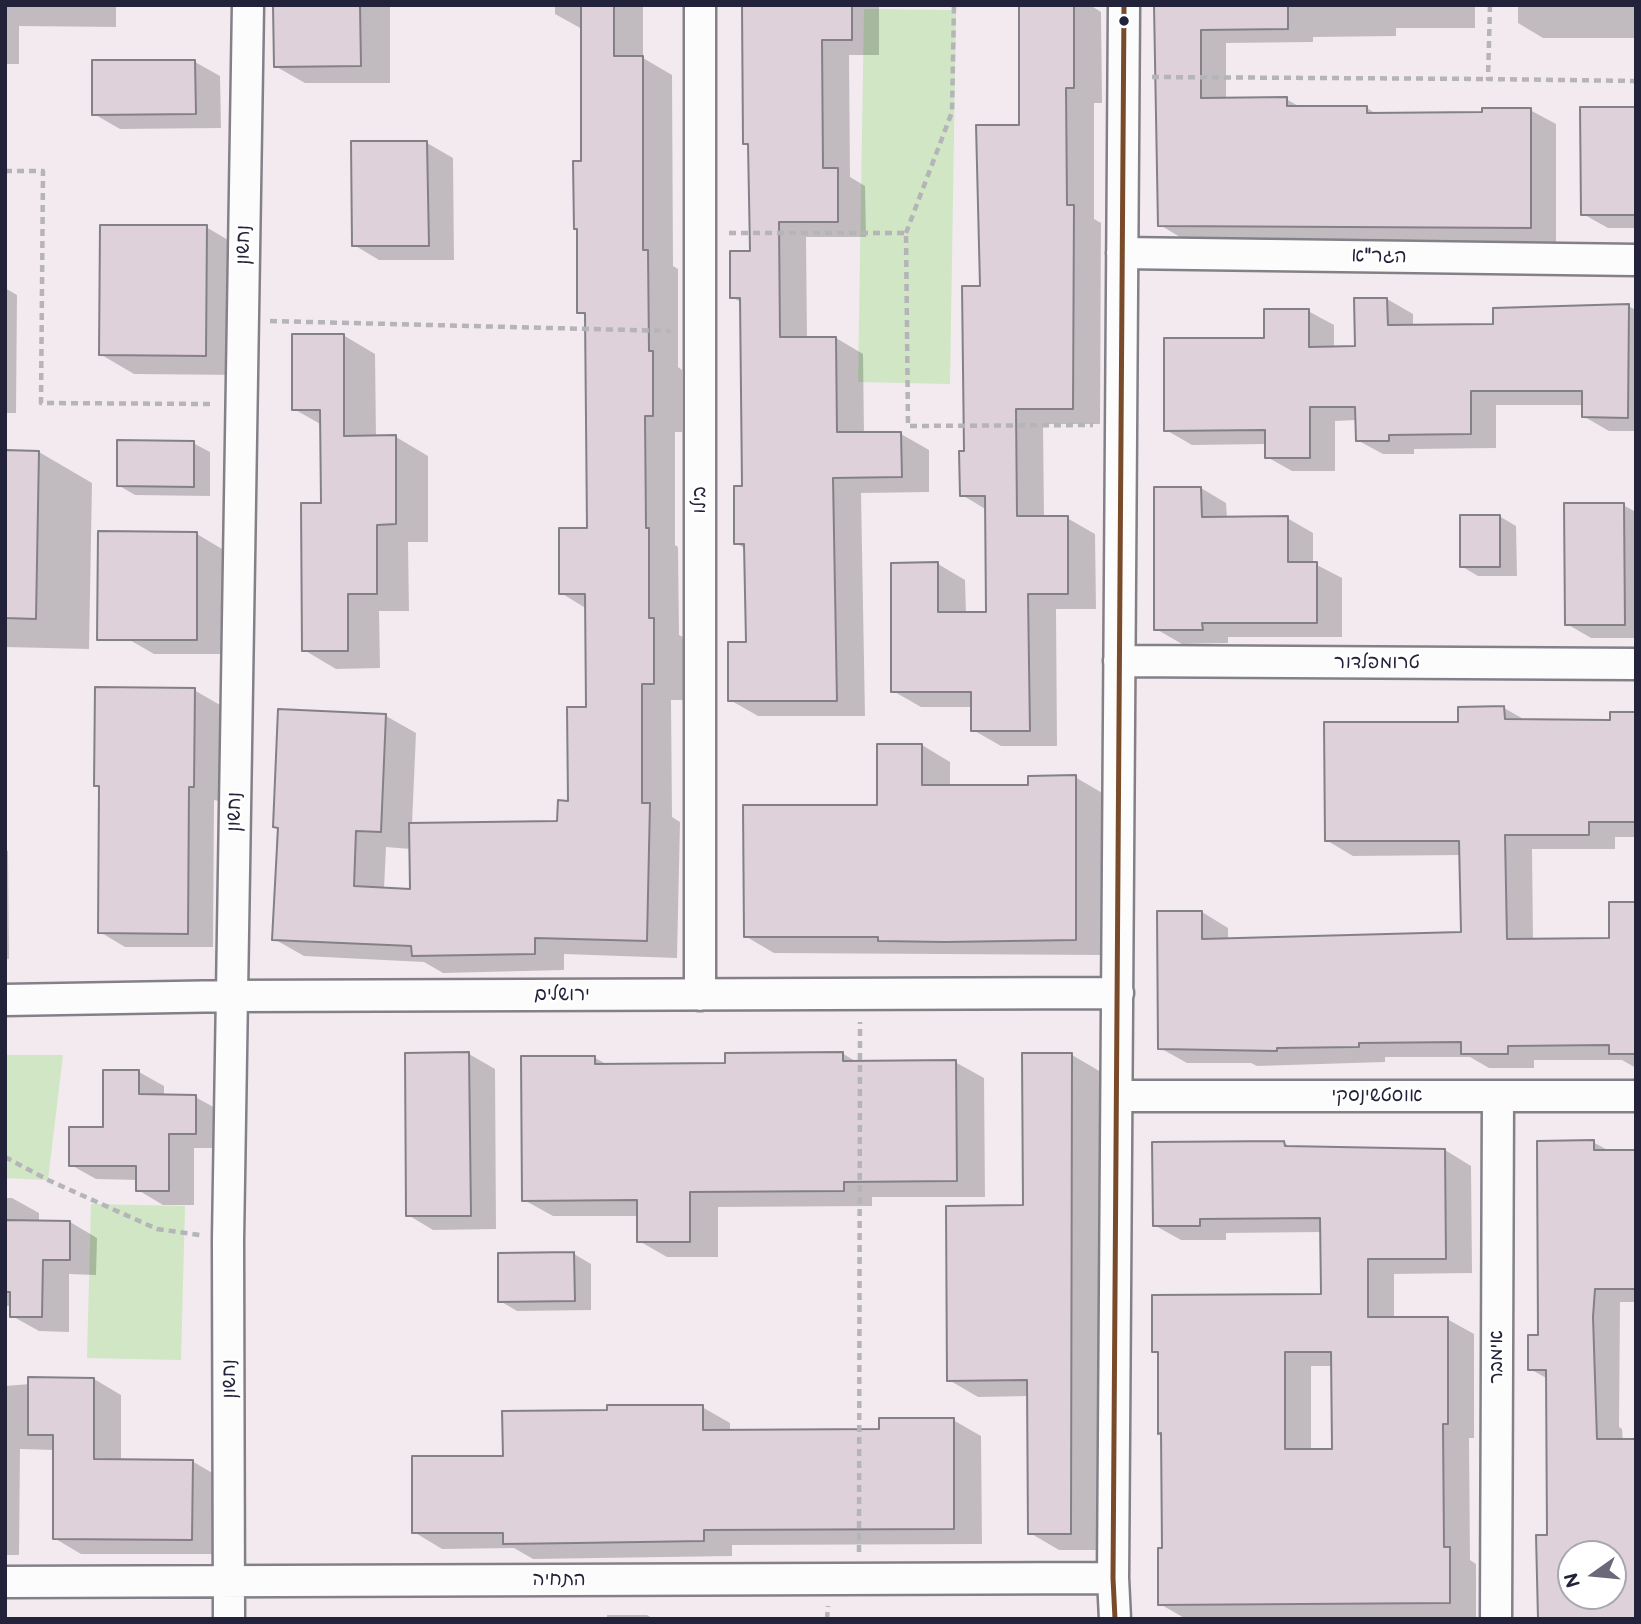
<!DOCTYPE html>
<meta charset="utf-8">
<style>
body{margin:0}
#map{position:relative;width:1641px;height:1624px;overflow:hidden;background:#f2eaef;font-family:"Balsamiq Sans",sans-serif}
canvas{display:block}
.frame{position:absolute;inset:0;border:7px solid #22223b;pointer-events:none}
.north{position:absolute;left:1557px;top:1540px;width:70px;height:70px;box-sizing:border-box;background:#fff;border:2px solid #a7a7b1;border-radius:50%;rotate:255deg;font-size:19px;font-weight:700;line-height:28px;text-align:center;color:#22223b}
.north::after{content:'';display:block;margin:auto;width:24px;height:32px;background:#6b687a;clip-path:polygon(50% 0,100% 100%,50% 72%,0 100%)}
</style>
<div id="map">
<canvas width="1641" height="1624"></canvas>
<div class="frame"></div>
<div class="north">N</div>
</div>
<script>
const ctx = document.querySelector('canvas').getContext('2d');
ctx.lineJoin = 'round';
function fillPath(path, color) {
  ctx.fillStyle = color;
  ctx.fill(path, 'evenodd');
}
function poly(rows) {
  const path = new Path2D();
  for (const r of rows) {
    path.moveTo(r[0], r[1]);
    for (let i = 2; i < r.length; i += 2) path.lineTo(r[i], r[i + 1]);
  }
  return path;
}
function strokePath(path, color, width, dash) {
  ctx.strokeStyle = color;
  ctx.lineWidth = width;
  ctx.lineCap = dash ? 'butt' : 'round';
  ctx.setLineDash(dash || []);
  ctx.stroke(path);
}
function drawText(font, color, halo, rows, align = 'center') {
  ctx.font = font + ' "Balsamiq Sans","Playpen Sans Hebrew",sans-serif';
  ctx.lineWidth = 5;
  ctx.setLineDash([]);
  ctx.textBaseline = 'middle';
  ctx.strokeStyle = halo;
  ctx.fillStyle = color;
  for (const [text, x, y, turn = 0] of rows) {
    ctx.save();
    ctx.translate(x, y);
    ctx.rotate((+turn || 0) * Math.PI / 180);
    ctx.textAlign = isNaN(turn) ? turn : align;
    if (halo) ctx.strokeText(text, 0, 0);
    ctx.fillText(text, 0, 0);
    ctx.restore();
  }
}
fillPath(poly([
 [864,9,956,10,950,384,858,382],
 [5,1055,63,1055,48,1180,5,1178],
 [91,1204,185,1206,181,1360,87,1358]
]), '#d0e6c5');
fillPath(poly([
 [5,5,116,5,116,27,19,26,19,64,5,64],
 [275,5,390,5,390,83,305,83,275,66],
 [555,5,643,5,643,58,672,75,673,266,678,269,678,367,682,370,682,432,675,432,675,545,678,547,679,635,683,637,684,700,671,700,672,817,680,822,677,958,564,954,564,970,443,973,424,962,304,956,274,939,280,711,386,716,416,733,412,824,559,822,569,802,588,709,587,609,561,593,589,530,587,316,579,312,578,230,575,228,583,163,582,29,555,14],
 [386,847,411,849,412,891,384,889],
 [744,5,879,5,879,55,849,55,850,177,865,186,866,237,806,237,807,339,836,338,863,354,864,434,901,434,929,450,929,492,861,493,865,716,758,716,730,700,748,643,746,549,736,543,743,488,742,303,732,297,751,253,750,146,745,143],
 [1021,5,1090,5,1101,12,1102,103,1094,103,1094,219,1101,223,1100,424,1043,424,1044,518,1067,518,1095,534,1096,609,1056,609,1057,746,1001,746,973,730,973,707,921,707,893,691,938,564,965,580,966,614,988,614,987,510,962,495,981,288,1021,127],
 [1156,5,1475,5,1475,28,1396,28,1396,36,1313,37,1313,42,1226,43,1226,99,1286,99,1302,108,1367,108,1378,115,1484,114,1530,110,1556,124,1556,242,1185,240,1160,225],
 [1518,5,1636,5,1636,38,1543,38,1518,23],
 [195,62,220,76,221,128,120,129,94,114],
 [1636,108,1636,228,1608,228,1583,214],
 [427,143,453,158,454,260,379,260,354,245],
 [206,227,240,247,239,375,134,374,100,354],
 [5,288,17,295,16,413,5,413],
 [1387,299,1413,314,1413,326,1495,326,1628,306,1636,310,1636,431,1609,431,1583,416,1583,405,1496,405,1496,448,1414,449,1414,454,1383,454,1357,440,1357,420,1335,421,1335,471,1292,471,1267,457,1266,444,1192,445,1166,430,1266,339,1308,311,1334,325,1334,348,1357,348],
 [343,335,375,354,376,437,396,437,428,456,428,542,408,542,409,611,379,611,380,668,336,669,304,650,323,505,322,425,294,409],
 [193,443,210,452,210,496,135,495,118,485],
 [5,452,39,452,92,483,89,649,5,647],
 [1201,488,1226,503,1227,518,1287,518,1313,533,1313,563,1342,578,1342,637,1228,637,1228,643,1182,644,1156,629],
 [1623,505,1636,512,1636,638,1591,638,1567,624],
 [1499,516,1516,526,1517,576,1478,576,1461,566],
 [197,534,222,549,222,654,154,654,128,639],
 [194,690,220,705,219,801,214,800,213,947,125,947,100,932,101,788,96,785],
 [1504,708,1527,721,1612,721,1636,713,1636,837,1615,837,1615,849,1532,849,1533,940,1611,940,1636,905,1636,1068,1622,1060,1534,1060,1534,1068,1489,1068,1470,1057,1385,1057,1385,1062,1257,1066,1251,1063,1187,1063,1160,1048,1202,912,1228,928,1228,940,1462,933,1461,855,1353,856,1326,840,1460,723],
 [922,745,950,762,950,787,1030,787,1075,777,1104,794,1104,955,774,953,745,936,879,807],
 [5,849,8,851,9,959,5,959],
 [842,1053,858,1063,955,1062,984,1078,985,1197,872,1197,872,1206,718,1207,718,1257,667,1257,639,1241,639,1216,553,1216,524,1200,595,1058,608,1065,727,1065],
 [469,1054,495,1069,496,1229,433,1230,408,1215],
 [1072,1055,1101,1072,1100,1550,1059,1550,1030,1533,1029,1396,978,1397,949,1380,1025,1207],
 [139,1072,164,1086,164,1096,195,1097,221,1111,221,1148,194,1148,194,1205,163,1205,138,1190,138,1180,96,1179,71,1165,104,1129],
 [1593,1142,1611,1152,1636,1152,1636,1302,1620,1302,1619,1427,1622,1429,1636,1619,1539,1619,1549,1537,1548,1379,1530,1369],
 [1571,1554,1613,1554,1613,1596,1571,1596],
 [1284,1143,1293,1148,1445,1150,1471,1166,1472,1273,1394,1274,1394,1319,1447,1319,1474,1334,1474,1438,1469,1438,1470,1560,1476,1564,1476,1617,1186,1619,1160,1604,1164,1550,1163,1434,1160,1432,1160,1354,1154,1351,1322,1296,1322,1232,1226,1233,1226,1240,1181,1240,1154,1225],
 [1311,1366,1333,1366,1334,1451,1311,1451],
 [5,1198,12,1198,39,1213,39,1222,70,1222,97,1238,96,1275,69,1274,69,1332,39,1331,12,1316,12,1306,5,1306],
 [574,1254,591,1264,591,1310,517,1311,500,1301],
 [94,1379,121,1395,121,1461,192,1461,219,1477,219,1554,81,1554,54,1538,55,1450,20,1449,19,1555,5,1555,5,1386],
 [702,1407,730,1423,730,1432,881,1431,953,1420,981,1436,982,1544,732,1545,732,1556,533,1559,514,1548,442,1549,414,1532,504,1458,504,1413],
 [607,1615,647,1615,654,1619,607,1619]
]), '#0003');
const building = poly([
 [273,5,360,5,361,66,274,67,273,5],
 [581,5,614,5,614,56,643,56,643,250,648,250,649,351,653,351,653,416,645,416,646,528,649,528,649,618,654,618,654,684,642,684,642,803,650,803,647,941,535,938,535,954,412,956,411,946,272,940,278,828,273,827,278,709,386,714,381,832,356,831,354,886,410,889,409,823,557,821,558,800,568,801,567,707,586,707,585,594,559,594,559,528,587,528,585,313,577,313,577,229,574,229,573,161,581,161,581,5],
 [742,5,852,5,852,40,822,40,823,168,838,168,838,222,779,222,780,337,836,337,837,432,901,432,902,477,833,478,837,701,728,701,728,642,746,642,744,544,734,544,734,486,742,486,740,298,730,298,730,251,750,251,748,144,743,144,742,5],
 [1019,5,1074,5,1074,88,1066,88,1067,205,1074,205,1073,409,1016,409,1017,516,1068,516,1068,594,1028,594,1030,731,971,731,971,692,891,692,891,563,938,562,938,612,986,612,985,496,960,496,959,451,964,451,962,286,980,286,976,125,1019,125,1019,5],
 [1154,5,1288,5,1288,29,1201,30,1201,98,1287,97,1287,106,1367,106,1367,113,1482,112,1482,108,1531,108,1531,228,1158,226,1154,5],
 [92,60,195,60,196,114,92,115,92,60],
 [1580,107,1636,107,1636,215,1581,215,1580,107],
 [351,141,427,141,429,246,352,246,351,141],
 [100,225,207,225,206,356,99,355,100,225],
 [1354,298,1387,298,1388,325,1493,324,1493,308,1629,304,1628,418,1582,417,1582,391,1471,391,1471,434,1389,435,1389,441,1356,441,1355,407,1310,407,1310,458,1265,458,1265,430,1164,431,1164,338,1264,338,1264,309,1309,309,1309,347,1355,346,1354,298],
 [292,334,344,334,344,436,396,435,396,524,377,525,377,594,348,594,348,651,302,651,301,503,321,503,320,410,292,410,292,334],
 [117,440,194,441,194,487,117,486,117,440],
 [5,450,39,451,36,619,5,618,5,450],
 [1154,487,1201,487,1202,517,1288,516,1288,562,1317,562,1317,623,1202,623,1203,630,1154,630,1154,487],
 [1564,503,1624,503,1625,625,1565,625,1564,503],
 [1460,515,1500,515,1500,567,1460,567,1460,515],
 [98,531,197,532,197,640,97,640,98,531],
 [95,687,195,688,194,787,189,787,188,934,98,933,99,786,94,786,95,687],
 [1504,706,1505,719,1610,720,1610,712,1636,712,1636,822,1589,822,1589,835,1505,835,1507,939,1609,938,1609,902,1636,902,1636,1054,1609,1054,1609,1045,1508,1046,1508,1054,1461,1054,1461,1042,1359,1043,1359,1047,1277,1048,1277,1051,1158,1049,1157,911,1202,911,1202,939,1461,932,1459,841,1325,841,1324,722,1458,722,1458,707,1504,706],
 [877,744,922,744,922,785,1028,785,1028,776,1076,775,1076,940,945,942,878,941,878,937,744,937,743,805,877,805,877,744],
 [469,1052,471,1216,406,1216,405,1053,469,1052],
 [843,1052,843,1061,956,1060,957,1181,844,1182,844,1191,690,1192,690,1242,637,1242,637,1200,522,1201,521,1056,595,1056,595,1064,725,1063,725,1053,843,1052],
 [1022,1053,1072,1053,1071,1534,1028,1534,1027,1380,947,1381,946,1206,1023,1205,1022,1053],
 [103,1070,139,1070,139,1094,196,1095,196,1134,169,1134,169,1191,136,1191,136,1166,69,1166,69,1127,103,1127,103,1070],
 [1594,1140,1594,1150,1636,1150,1636,1289,1595,1289,1593,1317,1597,1439,1636,1439,1636,1619,1538,1619,1536,1535,1547,1535,1546,1370,1528,1370,1528,1335,1538,1335,1537,1141,1594,1140],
 [1571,1554,1613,1554,1613,1596,1571,1596,1571,1554],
 [1284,1141,1285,1146,1445,1149,1446,1259,1368,1259,1368,1317,1448,1317,1448,1424,1443,1424,1444,1547,1450,1547,1450,1603,1158,1605,1158,1548,1162,1548,1161,1433,1158,1434,1158,1352,1152,1352,1152,1295,1321,1294,1320,1218,1200,1219,1200,1226,1153,1226,1152,1142,1284,1141],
 [1285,1352,1331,1352,1332,1449,1285,1449,1285,1352],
 [5,1220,70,1221,70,1260,43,1260,42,1317,10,1317,10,1292,5,1292,5,1220],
 [574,1252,575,1301,498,1302,498,1253,574,1252],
 [28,1377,94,1378,94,1459,193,1460,192,1540,53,1539,53,1435,28,1435,28,1377],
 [607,1405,703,1405,703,1430,879,1429,879,1418,954,1418,954,1529,704,1530,704,1541,577,1543,503,1544,503,1533,412,1533,412,1456,503,1456,502,1411,607,1410,607,1405]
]);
fillPath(building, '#ded1da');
strokePath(building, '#848088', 2);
const street = poly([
 [1122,253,1636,260],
 [1119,661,1636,664],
 [700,995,700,5],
 [5,1000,232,996,1118,993],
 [1118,1096,1636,1096],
 [5,1582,1113,1578],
 [229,1619,228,1240,248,5],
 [1115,1619,1113,1578,1124,5],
 [1496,1619,1498,1096]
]);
strokePath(street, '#848088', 35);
strokePath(poly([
 [1490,5,1488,79,1636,81],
 [1152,77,1488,79],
 [5,171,43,171,41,403,212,404],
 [729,233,906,233,908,426,1093,425],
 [906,233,952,112,954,5],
 [270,321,671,331],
 [5,1157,48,1180,157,1229,200,1235],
 [859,1552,860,1022],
 [827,1619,828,1606]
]), '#b5b4b8', 4.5, [7, 5]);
strokePath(street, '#fdfcfd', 30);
strokePath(poly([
 [1115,1619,1113,1578,1124,5]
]), '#7a4b2a', 5);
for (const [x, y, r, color] of [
 [1124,21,6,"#22223b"]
]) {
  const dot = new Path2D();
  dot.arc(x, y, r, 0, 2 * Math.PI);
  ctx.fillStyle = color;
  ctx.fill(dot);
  strokePath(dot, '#fff', 2.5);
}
drawText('19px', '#22223b', '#fff', [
 ["נחשון",244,245,-89],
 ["הגר\"א",1379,257,1],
 ["בילו",700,500,-90],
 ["טרומפלדור",1377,663],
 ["נחשון",235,812,-89],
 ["ירושלים",562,995],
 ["אוסטשינסקי",1377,1096],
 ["אימבר",1497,1357,-90],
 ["נחשון",230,1379,-91],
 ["התחיה",559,1580]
]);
</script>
